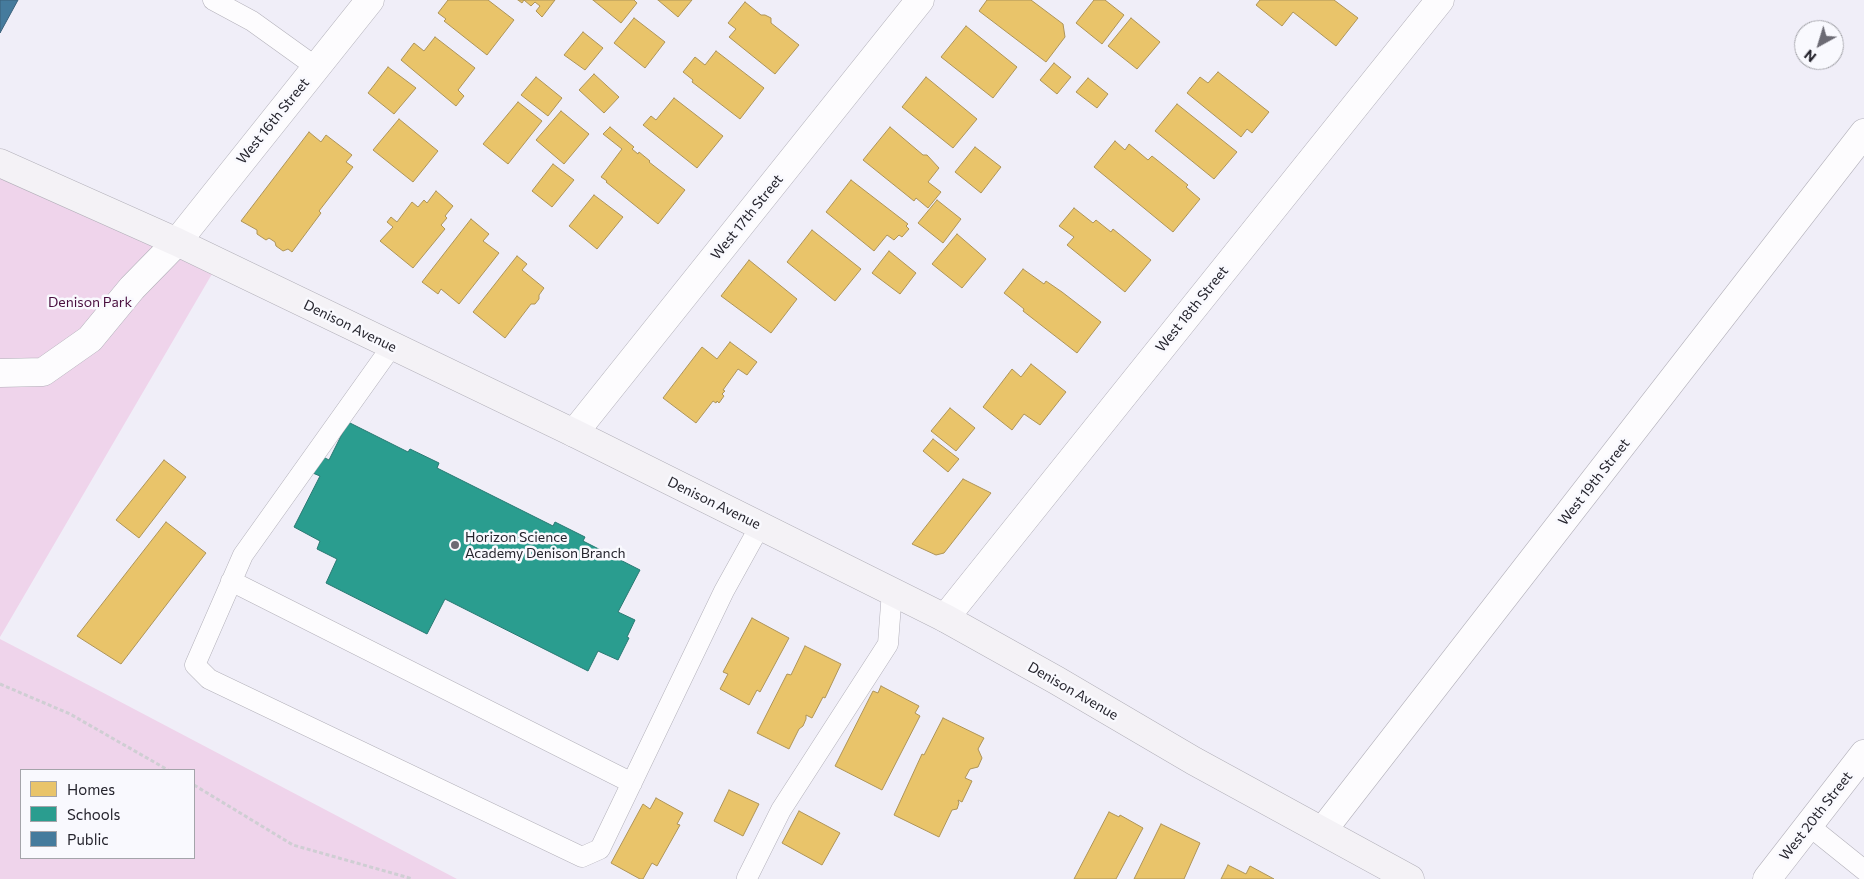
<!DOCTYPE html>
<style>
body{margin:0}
#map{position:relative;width:1864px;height:879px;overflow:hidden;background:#f0eef8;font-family:Commissioner,sans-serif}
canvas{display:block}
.legend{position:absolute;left:20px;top:769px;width:175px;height:90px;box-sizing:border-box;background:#f9f9fe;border:1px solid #a4a4aa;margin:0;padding:6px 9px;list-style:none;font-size:15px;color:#25242d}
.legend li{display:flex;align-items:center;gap:10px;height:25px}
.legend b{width:25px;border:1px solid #a4a4aa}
.north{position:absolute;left:1794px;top:20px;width:50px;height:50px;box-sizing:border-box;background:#f9f9fe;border:1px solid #a4a4aa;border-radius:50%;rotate:219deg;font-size:14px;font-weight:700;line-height:20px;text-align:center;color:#25242d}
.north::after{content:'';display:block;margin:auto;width:18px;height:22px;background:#6c6b74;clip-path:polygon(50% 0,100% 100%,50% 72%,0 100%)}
</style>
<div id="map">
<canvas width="1864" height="879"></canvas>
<ul class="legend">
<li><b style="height:14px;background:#e9c46a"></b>Homes</li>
<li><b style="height:14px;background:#2a9d8f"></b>Schools</li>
<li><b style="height:14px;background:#457b9d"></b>Public</li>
</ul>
<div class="north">N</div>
</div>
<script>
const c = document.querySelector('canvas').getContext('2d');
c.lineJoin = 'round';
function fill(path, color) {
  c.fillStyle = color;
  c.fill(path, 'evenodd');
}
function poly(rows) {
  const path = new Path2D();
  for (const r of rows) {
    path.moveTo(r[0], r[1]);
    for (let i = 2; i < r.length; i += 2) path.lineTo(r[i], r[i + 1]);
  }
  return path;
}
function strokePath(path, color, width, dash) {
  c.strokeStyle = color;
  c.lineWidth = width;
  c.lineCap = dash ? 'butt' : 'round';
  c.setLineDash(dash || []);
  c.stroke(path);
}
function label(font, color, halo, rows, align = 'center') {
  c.font = font + ' Commissioner,sans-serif';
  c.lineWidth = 5;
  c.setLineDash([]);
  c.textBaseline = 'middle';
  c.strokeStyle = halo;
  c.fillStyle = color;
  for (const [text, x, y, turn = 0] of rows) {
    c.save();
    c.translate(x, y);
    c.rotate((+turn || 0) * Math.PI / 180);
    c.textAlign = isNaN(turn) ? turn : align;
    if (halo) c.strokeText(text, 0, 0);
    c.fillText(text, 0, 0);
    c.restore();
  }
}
fill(poly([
 [0,163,219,262,0,637],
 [0,639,96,689,457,879,0,879],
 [21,770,194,770,194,858,21,858]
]), '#efd4eb');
const homes = poly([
 [448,0,488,0,514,20,487,55,444,21,446,19,438,13,448,0],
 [518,0,555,0,542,17,536,11,540,6,535,2,531,6,524,0,522,3,518,0],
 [593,0,634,0,637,3,621,23,593,0],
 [658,0,692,0,678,17,658,0],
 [987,0,1031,0,1063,24,1065,37,1046,62,979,11,987,0],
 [1094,0,1105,0,1124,15,1102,44,1076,23,1094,0],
 [1260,0,1334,0,1358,18,1336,46,1293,12,1282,26,1256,5,1260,0],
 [745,2,761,15,765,15,771,18,771,23,799,45,775,74,729,37,736,29,728,23,745,2],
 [634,18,665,42,645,68,614,43,634,18],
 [1131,18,1160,42,1137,69,1108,46,1131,18],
 [966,26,1017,67,993,98,941,57,966,26],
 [583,32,603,48,585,70,564,55,583,32],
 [435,37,475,68,458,90,464,96,456,106,401,60,414,43,424,51,435,37],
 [716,51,764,88,740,119,692,82,693,80,683,72,695,57,705,65,716,51],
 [1054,63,1071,77,1057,94,1040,80,1054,63],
 [388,67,416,88,394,114,368,93,388,67],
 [1218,72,1269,112,1252,133,1247,129,1241,137,1187,93,1200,77,1208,83,1218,72],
 [594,74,619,97,604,113,579,90,594,74],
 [536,77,562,98,548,116,521,95,536,77],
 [926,77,977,119,953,148,902,107,926,77],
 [1088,78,1108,94,1097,108,1076,92,1088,78],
 [674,98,723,136,697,168,643,125,651,116,656,120,674,98],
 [518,102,542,121,508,164,483,144,518,102],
 [1177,104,1237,152,1214,179,1155,131,1177,104],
 [561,111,589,134,564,164,536,140,561,111],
 [399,119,438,151,413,182,373,150,399,119],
 [610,127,634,147,632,149,638,154,639,152,650,161,649,162,685,190,658,224,606,182,607,181,601,177,622,149,603,134,610,127],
 [890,127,923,155,927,155,939,168,928,182,941,192,928,208,916,198,914,201,863,160,890,127],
 [309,132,321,142,326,135,352,155,346,162,353,167,319,211,321,213,292,252,288,249,283,251,276,246,275,242,269,238,266,240,257,234,257,230,241,221,309,132],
 [1115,141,1125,150,1129,144,1148,160,1152,156,1188,185,1186,187,1200,199,1173,232,1094,167,1115,141],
 [975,147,1001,167,981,193,955,172,975,147],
 [553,164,574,180,552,207,532,191,553,164],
 [851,180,908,224,906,226,909,229,902,237,899,235,894,240,887,235,874,251,826,212,851,180],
 [436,191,453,206,445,216,447,218,441,225,445,229,413,268,380,241,393,227,387,222,391,217,397,222,412,202,418,207,424,200,427,203,436,191],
 [594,195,623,217,597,249,569,226,594,195],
 [937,200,961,219,943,243,918,223,937,200],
 [1074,208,1093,223,1096,220,1111,232,1113,229,1151,260,1125,292,1067,245,1074,237,1059,226,1074,208],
 [471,219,489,234,483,241,499,253,459,304,441,289,438,294,422,282,471,219],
 [812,230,861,269,835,301,787,262,812,230],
 [957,234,986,259,962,288,932,264,957,234],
 [889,251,916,273,900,294,872,273,889,251],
 [517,256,527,264,522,270,544,288,539,295,539,299,535,304,531,304,505,338,473,312,517,256],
 [749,260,797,299,771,333,721,296,749,260],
 [1023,269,1044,284,1046,281,1062,292,1101,322,1077,353,1023,311,1024,309,1004,293,1023,269],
 [730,342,757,362,747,375,738,369,723,390,725,391,722,394,724,396,719,403,717,401,716,403,713,401,696,423,663,398,702,347,717,359,730,342],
 [1031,364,1066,392,1040,425,1024,414,1012,430,983,407,1012,369,1021,377,1031,364],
 [950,408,975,428,956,451,931,431,950,408],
 [933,439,959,459,948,472,923,451,933,439],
 [164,460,186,477,139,538,116,520,164,460],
 [963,479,991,493,944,553,936,555,912,544,963,479],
 [166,522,206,553,121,664,77,636,166,522],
 [752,618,789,638,760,692,757,690,749,705,720,689,728,674,723,672,752,618],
 [805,646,841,664,825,698,823,697,812,718,806,715,806,719,803,726,799,729,789,749,757,733,787,674,791,675,805,646],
 [881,686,919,706,915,713,920,716,882,790,835,766,873,691,878,693,881,686],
 [943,718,984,738,978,749,982,758,978,767,970,769,965,778,972,781,962,802,958,800,959,803,957,809,952,810,939,837,894,815,922,754,924,755,943,718],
 [729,790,759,804,743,836,714,821,729,790],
 [656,798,683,813,677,824,680,825,657,866,652,863,643,879,640,879,611,863,643,804,650,809,656,798],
 [799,811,840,833,822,865,782,843,799,811],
 [1109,812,1119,817,1120,815,1143,828,1116,879,1074,879,1109,812],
 [1161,824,1200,843,1184,879,1134,879,1161,824],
 [1228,865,1246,874,1250,866,1274,879,1221,879,1228,865]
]);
fill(homes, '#e9c46a');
strokePath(homes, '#ae9458', 1);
const schools = poly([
 [348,422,408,452,410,449,439,463,437,468,553,526,555,522,585,537,583,541,640,570,618,612,635,620,627,637,629,638,618,660,598,651,588,671,445,599,427,634,326,583,337,559,317,549,320,541,294,527,320,476,308,471,317,454,329,460,348,422]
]);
fill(schools, '#2a9d8f');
strokePath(schools, '#287972', 1);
const public = poly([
 [0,0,18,0,0,33,0,0]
]);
fill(public, '#457b9d');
strokePath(public, '#3b617b', 1);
const lane = poly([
 [213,0,252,21,316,67],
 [392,346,243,555,195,665,209,679,582,857,600,849,724,591,760,526],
 [231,581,632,783],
 [1808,825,1864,870],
 [747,878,781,810,888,644,892,591]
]);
const street = poly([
 [0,373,43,372,90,339,132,288,177,242,370,0],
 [574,433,920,0],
 [945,618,1440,0],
 [1323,830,1864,133],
 [1767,879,1864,754]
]);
const secondary = poly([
 [0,163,177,242,574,433,945,618,1056,680,1194,761,1410,879]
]);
strokePath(lane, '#b2b0b9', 21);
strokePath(street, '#b2b0b9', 29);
strokePath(secondary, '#b2b0b9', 29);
strokePath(poly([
 [0,684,70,714,168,770],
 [194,785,293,845,413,879]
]), '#cfced3', 3, [4, 2.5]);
strokePath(lane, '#fdfcfe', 20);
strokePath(street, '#fdfcfe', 28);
strokePath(secondary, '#f4f2f6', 28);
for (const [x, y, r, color] of [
 [455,545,5,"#6c6b74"]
]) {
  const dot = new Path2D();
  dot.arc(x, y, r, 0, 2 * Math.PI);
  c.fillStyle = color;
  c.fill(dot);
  strokePath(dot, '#f9f9fe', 2);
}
label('14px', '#25242d', '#f9f9fe', [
 ["West 16th Street",273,121,-51],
 ["West 17th Street",747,217,-51],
 ["West 18th Street",1192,309,-51],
 ["Denison Avenue",350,326,26],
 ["West 19th Street",1594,482,-52],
 ["Denison Avenue",714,503,26],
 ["Denison Avenue",1073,691,30],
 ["West 20th Street",1816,816,-52]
]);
label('14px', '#490e3e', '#f9f9fe', [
 ["Denison Park",90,302]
]);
label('14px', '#25242d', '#f9f9fe', [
 ["Horizon Science",465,537],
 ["Academy Denison Branch",465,553]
], 'left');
</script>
